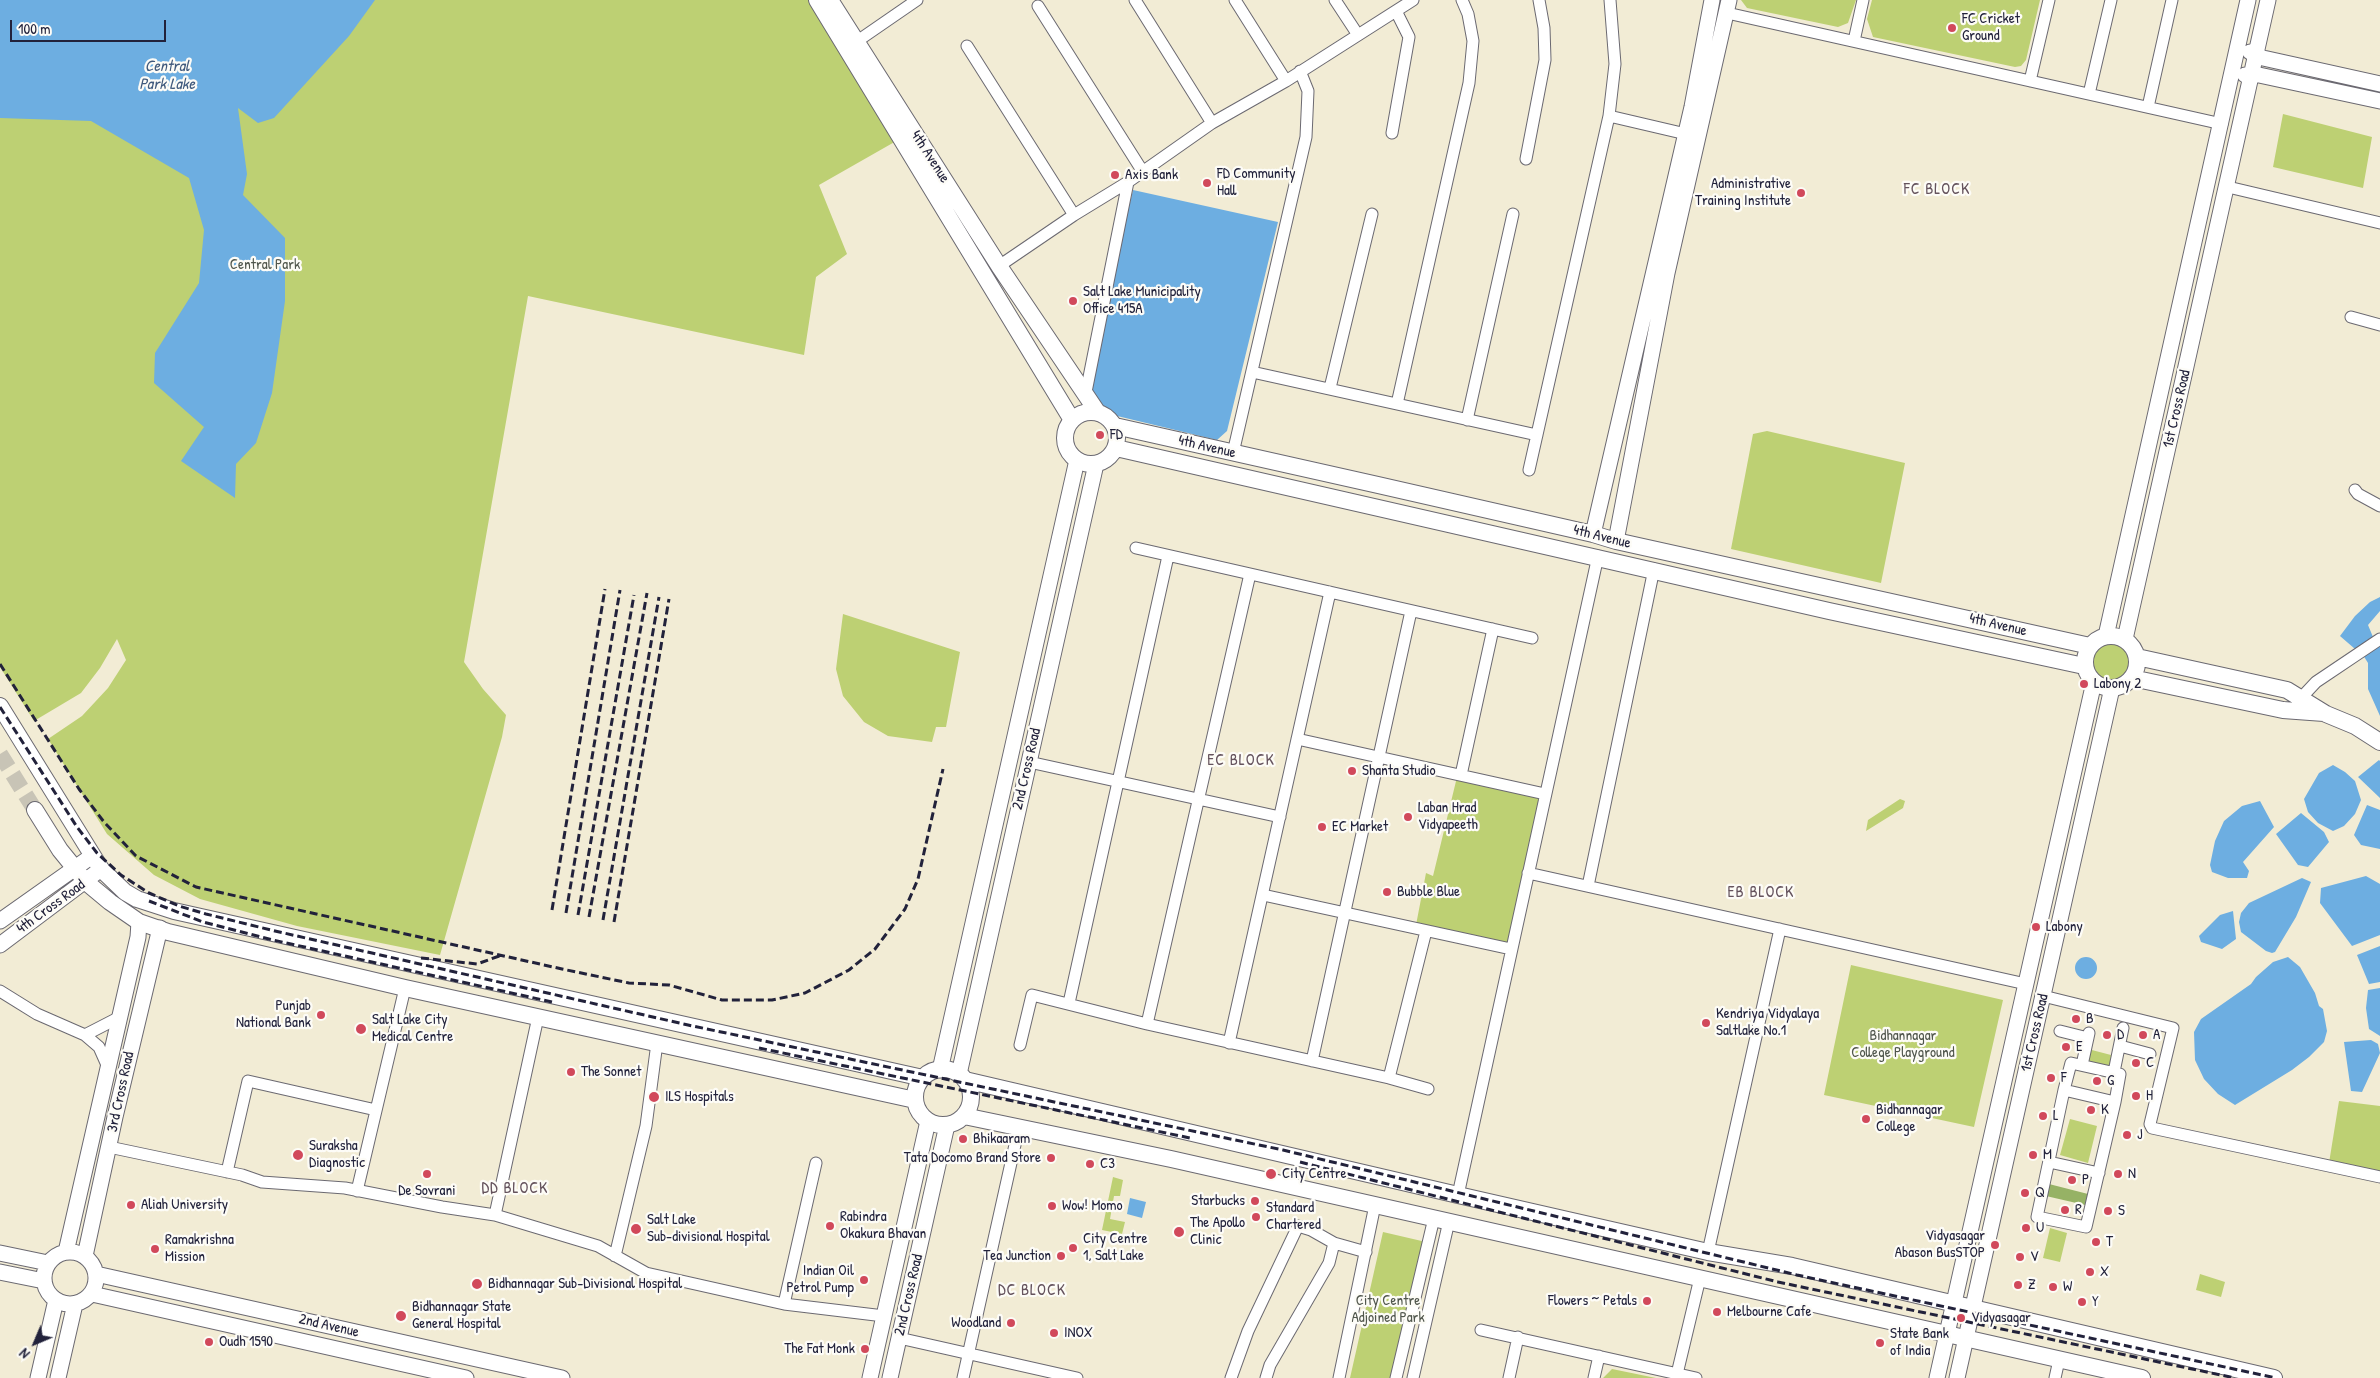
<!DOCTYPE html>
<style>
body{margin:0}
#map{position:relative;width:2380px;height:1378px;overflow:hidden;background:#f2ecd5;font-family:"Patrick Hand",sans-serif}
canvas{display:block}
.north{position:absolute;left:10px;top:1318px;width:50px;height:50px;-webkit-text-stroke:4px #fdfcf7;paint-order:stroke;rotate:225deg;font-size:14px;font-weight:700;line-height:20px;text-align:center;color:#22223b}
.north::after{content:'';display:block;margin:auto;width:18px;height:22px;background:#22223b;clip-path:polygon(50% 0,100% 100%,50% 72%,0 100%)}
.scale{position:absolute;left:10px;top:20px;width:156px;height:22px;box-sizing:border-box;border:2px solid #22223b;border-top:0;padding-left:6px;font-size:15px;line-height:18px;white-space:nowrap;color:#22223b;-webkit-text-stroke:4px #fdfcf7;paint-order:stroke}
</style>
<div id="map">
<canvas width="2380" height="1378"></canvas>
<div class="north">N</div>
<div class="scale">100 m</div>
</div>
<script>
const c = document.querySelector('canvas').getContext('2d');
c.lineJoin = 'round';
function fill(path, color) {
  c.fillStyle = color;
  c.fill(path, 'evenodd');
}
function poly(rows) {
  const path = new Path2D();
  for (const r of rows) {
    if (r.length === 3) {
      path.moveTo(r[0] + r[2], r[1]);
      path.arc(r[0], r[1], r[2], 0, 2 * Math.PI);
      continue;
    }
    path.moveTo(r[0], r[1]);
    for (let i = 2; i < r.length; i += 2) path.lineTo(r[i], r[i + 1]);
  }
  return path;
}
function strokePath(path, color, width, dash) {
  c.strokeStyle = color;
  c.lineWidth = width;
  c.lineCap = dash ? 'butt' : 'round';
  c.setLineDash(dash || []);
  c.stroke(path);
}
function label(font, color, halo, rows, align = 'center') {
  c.font = font + ' "Patrick Hand",sans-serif';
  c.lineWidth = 4.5;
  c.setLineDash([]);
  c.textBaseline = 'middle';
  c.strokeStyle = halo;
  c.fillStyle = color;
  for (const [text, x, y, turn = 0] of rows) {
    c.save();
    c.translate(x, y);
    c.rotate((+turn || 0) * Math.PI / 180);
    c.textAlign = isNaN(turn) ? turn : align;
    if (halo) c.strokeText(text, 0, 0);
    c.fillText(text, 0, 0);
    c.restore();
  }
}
fill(poly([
 [0,0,810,0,898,140,819,185,847,254,816,277,804,355,528,296,464,662,483,689,506,715,502,737,440,955,297,926,200,899,154,875,107,834,48,739,82,716,108,688,126,660,117,639,100,668,81,693,34,721,0,667],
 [1741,0,1856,0,1848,23,1838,27,1747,8],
 [1872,0,2040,0,2026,60,2021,66,2015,67,1873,37,1867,19],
 [2283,114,2372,137,2363,188,2273,167],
 [1767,431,1905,463,1881,583,1731,549,1753,434],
 [843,614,960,652,946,727,936,727,932,742,888,736,864,722,843,696,836,669],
 [2111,662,20],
 [1457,777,1542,796,1508,946,1416,925,1426,873,1433,876],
 [1900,799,1905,801,1903,808,1866,831,1868,820],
 [1851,965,2003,1000,1974,1127,1824,1095],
 [2088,1049,2111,1055,2110,1066,2086,1061],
 [2339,1101,2380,1106,2380,1173,2329,1163],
 [2070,1119,2097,1126,2088,1163,2060,1155],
 [1113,1177,1123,1180,1120,1196,1114,1196,1110,1219,1125,1222,1122,1234,1102,1230],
 [2050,1228,2067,1233,2060,1262,2043,1258],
 [1383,1232,1426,1242,1394,1378,1350,1378],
 [2200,1274,2225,1282,2221,1297,2196,1290],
 [1612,1369,1656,1378,1603,1378]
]), '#bdd073');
fill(poly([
 [2049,1184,2088,1194,2085,1205,2046,1196]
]), '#96b265');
fill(poly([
 [0,0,375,0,349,36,274,118,258,123,238,108,247,174,243,195,285,238,285,301,272,393,256,443,236,464,235,498,181,461,204,427,154,383,155,353,199,283,204,230,189,178,91,121,0,118],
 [1133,190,1278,222,1227,431,1217,440,1113,415,1103,408,1090,388,1088,377],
 [2380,597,2380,611,2368,625,2373,637,2355,649,2340,636,2355,616,2370,602],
 [2380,644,2380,716,2368,689,2368,663,2363,655],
 [2379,760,2380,761,2380,798,2358,777],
 [2333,765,2345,772,2355,781,2361,800,2355,814,2344,826,2333,831,2318,823,2308,812,2304,799,2319,773],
 [2260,801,2274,827,2243,862,2249,871,2247,878,2228,878,2212,872,2210,865,2215,841,2224,821,2242,806],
 [2367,805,2380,810,2380,849,2361,845,2354,835],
 [2301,813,2324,832,2329,842,2308,867,2298,865,2276,834],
 [2366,876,2380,884,2380,935,2352,946,2320,903,2321,888],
 [2302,878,2311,882,2296,917,2275,952,2272,953,2266,951,2241,932,2239,922,2241,913,2249,903],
 [2233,911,2236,939,2222,949,2201,942,2199,936,2220,915],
 [2380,946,2380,982,2369,984,2357,955],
 [2086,968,11],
 [2288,957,2300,967,2315,993,2319,1006,2323,1009,2327,1031,2324,1042,2309,1057,2292,1070,2235,1105,2218,1094,2204,1079,2195,1060,2194,1032,2201,1019,2251,984,2256,977,2273,962],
 [2380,988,2380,1036,2369,1029,2366,1008,2368,990],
 [2371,1040,2378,1044,2380,1053,2362,1092,2351,1091,2344,1042],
 [1130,1198,1146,1202,1142,1218,1127,1214]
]), '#6daee1');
strokePath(poly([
 [0,754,35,810]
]), '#c8c4b6', 16, [16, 8]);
const minor = poly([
 [1135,0,1212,123],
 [1235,0,1286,81],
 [1335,0,1358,35],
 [1038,6,1143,172],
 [1727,13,2222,124],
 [1854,41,1863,0],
 [856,42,917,0],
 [967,46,1074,215],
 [2030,81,2049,0],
 [2089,94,2111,0],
 [2148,107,2172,0],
 [1609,116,1686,134],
 [1392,133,1409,37,1396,11],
 [1526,159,1545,60,1544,28,1539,0],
 [2228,187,2380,223],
 [999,266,1074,215,1128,182,1212,123,1286,81,1413,0],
 [2351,317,2380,325],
 [1252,372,1537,435],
 [1330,388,1372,214],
 [1086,392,1128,182],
 [1397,404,1469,83,1473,41,1468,14,1462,0],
 [1467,420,1513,214],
 [1233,453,1306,137,1308,91,1300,71],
 [1529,470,1609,116,1615,64,1610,0],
 [2355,490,2358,494,2380,506],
 [1136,548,1532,638],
 [2301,698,2316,682,2380,639],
 [1297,739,1545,794],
 [1029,762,1280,817],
 [1461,775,1493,629],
 [1528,873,2026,984],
 [1588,886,1654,569],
 [1263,895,1511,949],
 [0,991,37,1014,85,1035,99,1047,107,1065],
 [2043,996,2173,1028,2150,1124,2152,1128,2380,1177],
 [1069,1003,1168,556],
 [1147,1024,1250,574],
 [2060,1031,2088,1038],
 [85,1035,118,1018],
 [1229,1043,1330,592],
 [1020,1045,1032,995,1147,1024,1389,1078,1428,1089],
 [2120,1046,2150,1054],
 [1312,1061,1411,611],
 [2082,1065,2089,1033],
 [2114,1072,2123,1028],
 [1389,1078,1426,931],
 [2064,1090,2071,1063,2120,1074,2115,1102,2086,1227,2037,1217,2064,1090,2115,1102],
 [109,1147,242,1175,262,1182,345,1188,442,1207,495,1215,598,1246,646,1273,784,1304,884,1316],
 [2049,1162,2099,1173],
 [227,1172,248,1081,376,1110],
 [357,1191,405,988],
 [1458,1195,1598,556],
 [495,1215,538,1017],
 [1334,1243,1366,1252],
 [1708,1252,1780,929],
 [615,1256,646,1126,657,1043],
 [784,1304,816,1163],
 [1481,1330,1696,1378],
 [899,1338,1077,1378],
 [1677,1374,1700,1278],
 [963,1378,1019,1127],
 [1231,1378,1248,1331,1298,1226,1311,1230,1334,1243,1329,1263,1270,1365,1266,1378],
 [1339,1378,1375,1205],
 [1396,1378,1434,1218],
 [1413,1378,1449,1221],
 [1509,1378,1518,1337],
 [1594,1378,1599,1356],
 [2055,1378,2059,1360]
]);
const tertiary = poly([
 [2250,52,2263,58,2380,84],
 [2245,75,2259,75,2380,101],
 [1593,534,1692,107,1712,0],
 [1616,541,1667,273,1729,0],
 [2106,636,2248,0],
 [2125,639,2268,0],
 [0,921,92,856],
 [0,945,101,869],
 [940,1070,1077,460],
 [959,1074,1096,464],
 [70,1278,26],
 [66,1252,138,937,139,922],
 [0,1253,48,1263],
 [85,1256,115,1117,160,928],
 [0,1272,44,1281],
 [96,1274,562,1378],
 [92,1294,466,1378],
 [38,1378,56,1300],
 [58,1378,75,1304],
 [870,1378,928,1121],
 [890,1378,947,1125],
 [1937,1378,2094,682],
 [1957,1378,2112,688]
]);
const secondary = poly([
 [817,0,1072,420],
 [830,0,999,266,1098,413],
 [1091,438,26],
 [1115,426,1378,485,1593,534,1616,541,2090,646],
 [1116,448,1829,611,2084,666],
 [2111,662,26],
 [2137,657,2287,690,2326,714,2355,726,2380,742],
 [2132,678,2283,710,2324,713],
 [0,706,101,869,125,892,137,899,174,911,923,1078],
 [35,810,60,850,86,882,110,902,139,922,168,932,405,988,915,1100],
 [943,1097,28],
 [965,1080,1458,1195,1708,1252,1792,1266,2274,1378],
 [964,1116,1171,1159,2142,1378]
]);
strokePath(minor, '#6b6971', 13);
strokePath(tertiary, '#6b6971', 17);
strokePath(secondary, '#6b6971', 18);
strokePath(minor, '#fff', 11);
strokePath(tertiary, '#fff', 15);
strokePath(secondary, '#fff', 16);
strokePath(poly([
 [0,664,79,789,104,822,136,856,196,887,562,969,629,983,669,985,722,1000,772,1000,805,993,849,970,875,949,905,909,918,879,943,769],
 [0,707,77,827,97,853,121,875,149,893,179,906,206,914,275,931,688,1025,1283,1150,1797,1275,2276,1378],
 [149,901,203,922,273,940,552,1002],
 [552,910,605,589],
 [566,913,620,590],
 [578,915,634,595],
 [589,917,647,593],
 [603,920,659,597],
 [614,922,669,599],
 [421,958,477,964,502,955],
 [759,1048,1190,1138],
 [1300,1162,1778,1282,2235,1378]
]), '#22223b', 3, [8, 4]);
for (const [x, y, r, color] of [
 [1952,28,5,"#d1495b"],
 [1115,175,5,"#d1495b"],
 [1207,183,5,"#d1495b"],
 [1801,193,5,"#d1495b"],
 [1073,301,5,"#d1495b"],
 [1100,435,5,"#d1495b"],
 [2084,684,5,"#d1495b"],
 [1352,771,5,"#d1495b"],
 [1408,817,5,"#d1495b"],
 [1322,827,5,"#d1495b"],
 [1387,892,5,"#d1495b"],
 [2036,927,5,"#d1495b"],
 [321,1015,5,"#d1495b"],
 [2076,1019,5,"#d1495b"],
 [1706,1023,5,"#d1495b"],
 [361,1029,6,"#d1495b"],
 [2107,1035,5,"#d1495b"],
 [2143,1035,5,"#d1495b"],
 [2066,1047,5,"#d1495b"],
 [2136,1063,5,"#d1495b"],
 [571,1072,5,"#d1495b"],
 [2051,1078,5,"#d1495b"],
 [2097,1081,5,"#d1495b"],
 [2136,1096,5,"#d1495b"],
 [654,1097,6,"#d1495b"],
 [2091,1110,5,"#d1495b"],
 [2043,1116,5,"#d1495b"],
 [1866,1119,5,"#d1495b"],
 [2127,1135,5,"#d1495b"],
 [963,1139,5,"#d1495b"],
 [298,1155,6,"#d1495b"],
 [2033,1155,5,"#d1495b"],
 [1051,1158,5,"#d1495b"],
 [1090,1164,5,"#d1495b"],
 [427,1174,5,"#d1495b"],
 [1271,1174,6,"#d1495b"],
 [2118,1174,5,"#d1495b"],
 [2072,1180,5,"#d1495b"],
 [2025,1193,5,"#d1495b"],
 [1255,1201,5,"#d1495b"],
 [131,1205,5,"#d1495b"],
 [1052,1206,5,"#d1495b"],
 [2065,1210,5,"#d1495b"],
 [2108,1211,5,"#d1495b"],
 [1256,1217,5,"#d1495b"],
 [830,1226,5,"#d1495b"],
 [2026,1228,5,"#d1495b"],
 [636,1229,6,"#d1495b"],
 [1179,1232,6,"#d1495b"],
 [2096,1242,5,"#d1495b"],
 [1995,1245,5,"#d1495b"],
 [1073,1248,5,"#d1495b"],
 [155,1249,5,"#d1495b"],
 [1061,1256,5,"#d1495b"],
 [2020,1257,5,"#d1495b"],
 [2090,1272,5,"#d1495b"],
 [864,1280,5,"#d1495b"],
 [477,1284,6,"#d1495b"],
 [2018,1285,5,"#d1495b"],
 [2053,1287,5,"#d1495b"],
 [1647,1301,5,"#d1495b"],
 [2082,1302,5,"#d1495b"],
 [1717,1312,5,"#d1495b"],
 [401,1316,6,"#d1495b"],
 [1961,1318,5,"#d1495b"],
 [1011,1323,5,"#d1495b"],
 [1054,1333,5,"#d1495b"],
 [209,1342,5,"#d1495b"],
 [1880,1343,5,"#d1495b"],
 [865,1349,5,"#d1495b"]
]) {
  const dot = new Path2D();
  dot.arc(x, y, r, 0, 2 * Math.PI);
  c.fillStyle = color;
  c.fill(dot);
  strokePath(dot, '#fdfcf7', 2);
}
label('15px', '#22223b', '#fdfcf7', [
 ["FC Cricket",1962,19],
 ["Ground",1962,36],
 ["FD Community",1217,174],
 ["Hall",1217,191],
 ["Axis Bank",1125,175],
 ["Administrative",1791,184,"right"],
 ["Training Institute",1791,201,"right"],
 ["Salt Lake Municipality",1083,292],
 ["Office 415A",1083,309],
 ["FD",1110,435],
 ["Labony 2",2094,684],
 ["Shanta Studio",1362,771],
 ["Laban Hrad",1418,808],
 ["Vidyapeeth",1418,825],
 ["EC Market",1332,827],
 ["Bubble Blue",1397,892],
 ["Labony",2046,927],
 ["Punjab",311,1006,"right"],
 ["National Bank",311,1023,"right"],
 ["Kendriya Vidyalaya",1716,1014],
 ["Saltlake No.1",1716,1031],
 ["B",2086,1019],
 ["Salt Lake City",372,1020],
 ["Medical Centre",372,1037],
 ["D",2117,1035],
 ["A",2153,1035],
 ["E",2076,1047],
 ["C",2146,1063],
 ["The Sonnet",581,1072],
 ["F",2061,1078],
 ["G",2107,1081],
 ["H",2146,1096],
 ["ILS Hospitals",665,1097],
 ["Bidhannagar",1876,1110],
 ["College",1876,1127],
 ["K",2101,1110],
 ["L",2053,1116],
 ["J",2137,1135],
 ["Bhikaaram",973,1139],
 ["Suraksha",309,1146],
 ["Diagnostic",309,1163],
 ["M",2043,1155],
 ["Tata Docomo Brand Store",1041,1158,"right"],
 ["C3",1100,1164],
 ["City Centre",1282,1174],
 ["N",2128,1174],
 ["P",2082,1180],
 ["De Sovrani",427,1191,"center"],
 ["Q",2035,1193],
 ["Starbucks",1245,1201,"right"],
 ["Aliah University",141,1205],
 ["Wow! Momo",1062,1206],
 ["Standard",1266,1208],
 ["Chartered",1266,1225],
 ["R",2075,1210],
 ["S",2118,1211],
 ["Rabindra",840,1217],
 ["Okakura Bhavan",840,1234],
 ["Salt Lake",647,1220],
 ["Sub-divisional Hospital",647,1237],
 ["The Apollo",1190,1223],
 ["Clinic",1190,1240],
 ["U",2036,1228],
 ["Vidyasagar",1985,1236,"right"],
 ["Abason BusSTOP",1985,1253,"right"],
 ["City Centre",1083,1239],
 ["1, Salt Lake",1083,1256],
 ["Ramakrishna",165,1240],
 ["Mission",165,1257],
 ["T",2106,1242],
 ["Tea Junction",1051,1256,"right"],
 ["V",2030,1257],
 ["Indian Oil",854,1271,"right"],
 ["Petrol Pump",854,1288,"right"],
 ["X",2100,1272],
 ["Bidhannagar Sub-Divisional Hospital",488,1284],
 ["Z",2028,1285],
 ["W",2063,1287],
 ["Flowers ~ Petals",1637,1301,"right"],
 ["Y",2092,1302],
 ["Bidhannagar State",412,1307],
 ["General Hospital",412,1324],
 ["Melbourne Cafe",1727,1312],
 ["Vidyasagar",1971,1318],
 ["Woodland",1001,1323,"right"],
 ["INOX",1064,1333],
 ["State Bank",1890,1334],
 ["of India",1890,1351],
 ["Oudh 1590",219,1342],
 ["The Fat Monk",855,1349,"right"]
], 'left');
label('15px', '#22223b', '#fdfcf7', [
 ["4th Avenue",930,157,57],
 ["1st Cross Road",2177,409,-77],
 ["4th Avenue",1207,447,13],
 ["4th Avenue",1602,537,14],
 ["4th Avenue",1998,625,13],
 ["2nd Cross Road",1027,769,-77],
 ["4th Cross Road",51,907,-36],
 ["1st Cross Road",2035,1033,-77],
 ["3rd Cross Road",121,1092,-78],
 ["2nd Cross Road",909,1295,-77],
 ["2nd Avenue",329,1326,13]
]);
label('15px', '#50564c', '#fdfcf7', [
 ["Central Park",265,265],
 ["Bidhannagar",1903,1036],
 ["College Playground",1903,1053],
 ["City Centre",1388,1301],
 ["Adjoined Park",1388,1318]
]);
label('italic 16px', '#405a7d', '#fdfcf7', [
 ["Central",167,67],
 ["Park Lake",167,85]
]);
c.letterSpacing = '1px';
label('16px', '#65535d', '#fdfcf7', [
 ["FC BLOCK",1937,190],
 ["EC BLOCK",1241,761],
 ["EB BLOCK",1761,893],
 ["DD BLOCK",515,1189],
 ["DC BLOCK",1032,1291]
]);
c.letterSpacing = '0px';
</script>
